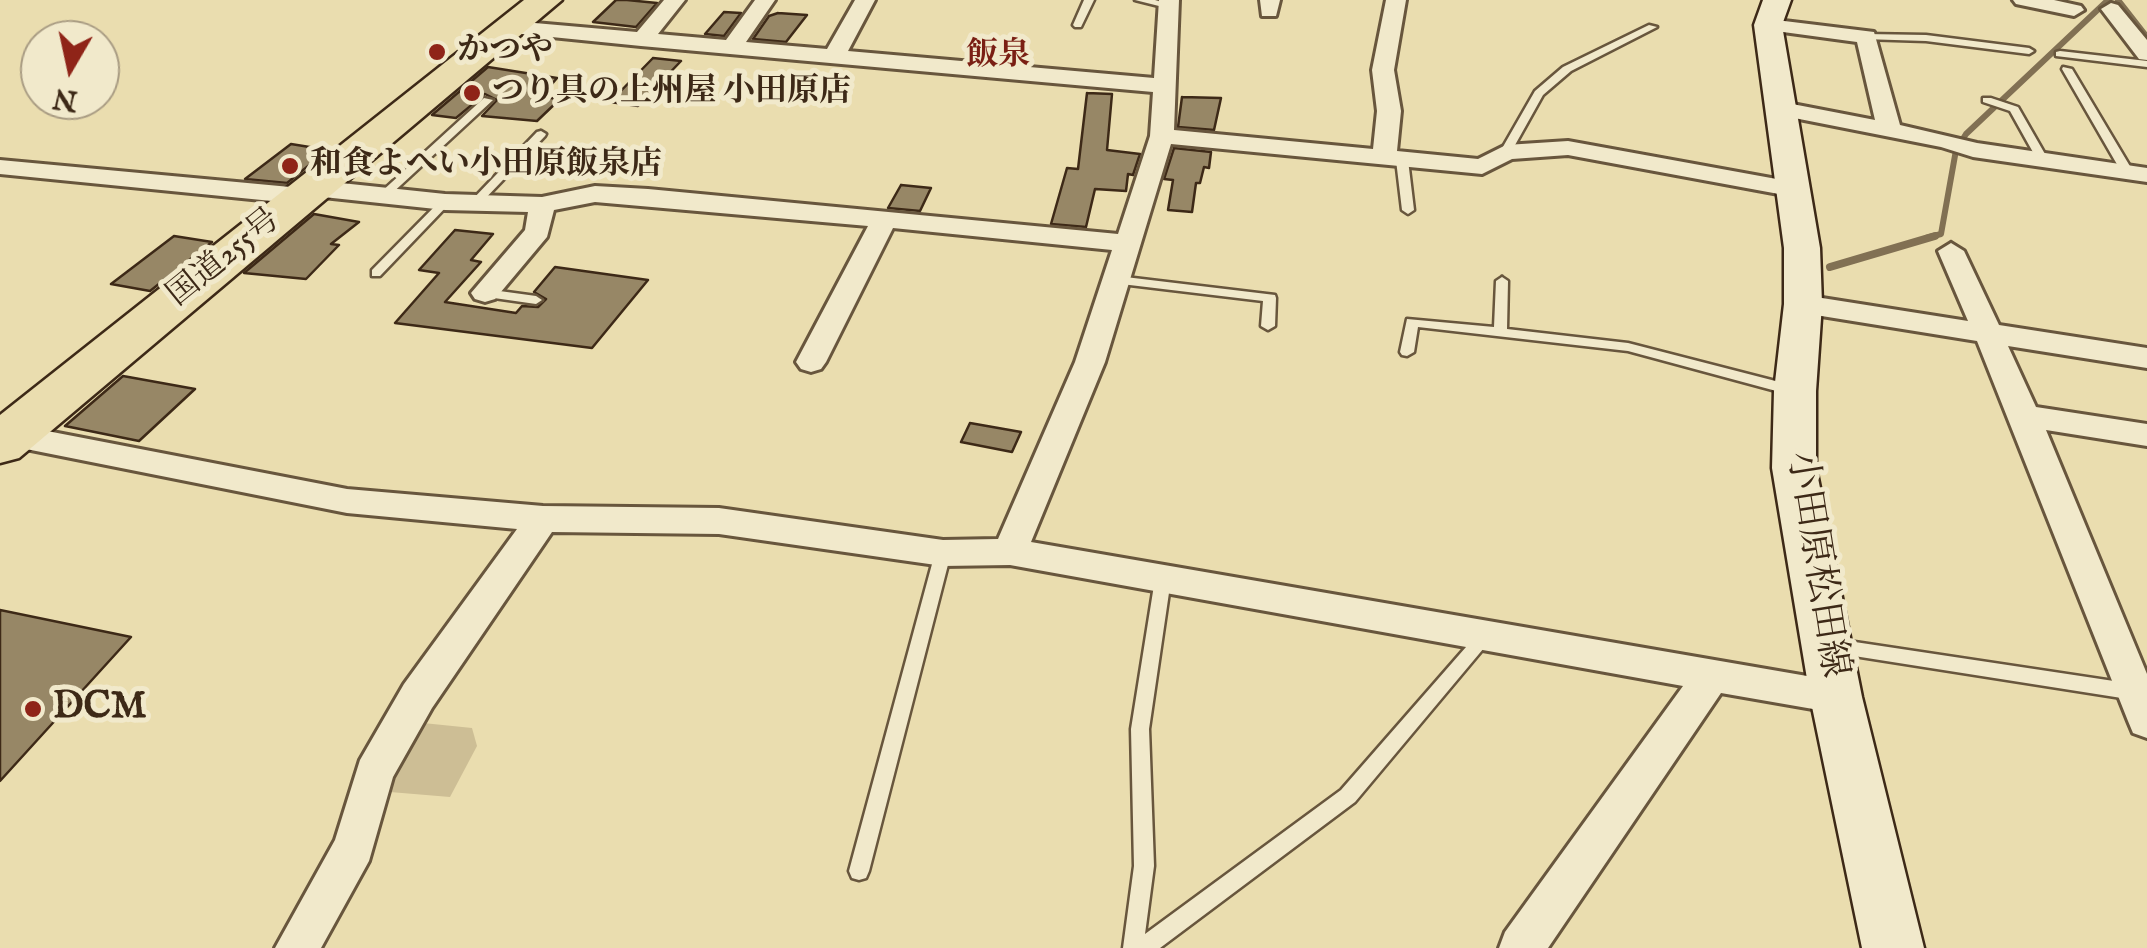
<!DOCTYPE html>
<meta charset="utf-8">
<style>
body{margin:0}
#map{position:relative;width:2147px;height:948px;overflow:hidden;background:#eaddaf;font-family:"IM FELL English",serif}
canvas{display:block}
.north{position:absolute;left:20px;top:20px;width:100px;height:100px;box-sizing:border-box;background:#f1e9cb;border:2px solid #a99c83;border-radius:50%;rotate:189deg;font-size:28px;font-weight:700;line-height:40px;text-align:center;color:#3d2917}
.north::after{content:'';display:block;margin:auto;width:35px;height:45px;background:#8f2418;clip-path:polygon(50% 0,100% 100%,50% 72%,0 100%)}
</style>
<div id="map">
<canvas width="2147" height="948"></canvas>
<div class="north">N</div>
</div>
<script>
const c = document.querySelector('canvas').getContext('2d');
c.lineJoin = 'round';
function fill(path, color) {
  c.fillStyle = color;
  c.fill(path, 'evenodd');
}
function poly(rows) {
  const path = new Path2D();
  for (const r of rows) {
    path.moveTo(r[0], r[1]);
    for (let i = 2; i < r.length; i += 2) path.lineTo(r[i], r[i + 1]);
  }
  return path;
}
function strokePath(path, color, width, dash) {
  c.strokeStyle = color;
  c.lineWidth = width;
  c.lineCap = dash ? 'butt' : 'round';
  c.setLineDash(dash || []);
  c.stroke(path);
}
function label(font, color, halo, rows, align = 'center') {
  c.font = font + ' "IM FELL English","Noto Serif JP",serif';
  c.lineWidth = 10;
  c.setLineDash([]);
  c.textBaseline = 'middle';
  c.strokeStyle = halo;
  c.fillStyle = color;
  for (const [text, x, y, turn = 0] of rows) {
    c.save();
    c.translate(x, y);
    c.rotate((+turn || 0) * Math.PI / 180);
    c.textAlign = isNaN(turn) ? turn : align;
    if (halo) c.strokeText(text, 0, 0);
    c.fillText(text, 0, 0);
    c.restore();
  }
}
fill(poly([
 [423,723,472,728,477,746,450,797,390,792,396,771]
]), '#cdbe95');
strokePath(poly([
 [2118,0,2147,37],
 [1926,238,1941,234,1956,150,1966,134,2108,0]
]), '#817053', 6);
strokePath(poly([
 [1830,267,1935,236]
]), '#817053', 8);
const building = poly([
 [616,0,627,0,657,3,636,27,593,22,616,0],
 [724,12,741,13,724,36,705,34,724,12],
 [778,13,807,15,786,42,753,39,769,16,778,13],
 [653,58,681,61,638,106,610,102,653,58],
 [488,67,557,78,541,97,560,99,537,121,482,116,497,100,485,94,456,118,432,115,488,67],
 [1087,93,1112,94,1107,150,1140,154,1133,175,1128,174,1126,191,1095,189,1086,227,1051,224,1067,168,1078,169,1087,93],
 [1182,97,1221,98,1214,130,1178,127,1182,97],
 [291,144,328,150,287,183,245,179,291,144],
 [1174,148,1211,152,1209,168,1204,167,1200,183,1196,183,1192,212,1168,210,1173,180,1164,179,1174,148],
 [901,185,931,188,920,211,888,208,901,185],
 [314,214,359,222,331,244,339,245,306,279,244,273,314,214],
 [455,230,493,234,471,260,481,262,445,302,516,313,522,306,538,307,546,299,534,292,555,267,648,280,592,348,395,323,439,273,419,270,455,230],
 [174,236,212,242,150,291,111,284,174,236],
 [123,376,195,389,139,441,65,426,123,376],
 [970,423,1021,432,1012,452,961,442,970,423],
 [0,610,131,637,0,781,0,610]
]);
fill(building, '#978766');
strokePath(building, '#3d2917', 2.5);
const lane = poly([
 [1084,0,1094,0,1081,27,1075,27,1073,25,1084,0],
 [1135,0,1155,0,1172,5,1167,8,1135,0],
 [1649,25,1657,27,1571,71,1543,95,1510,154,1502,154,1500,152,1535,91,1563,67,1649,25],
 [1866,34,1926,35,2029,48,2034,51,2029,54,1926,41,1863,39,1863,35,1866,34],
 [2060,51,2147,61,2147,67,2056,56,2056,52,2060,51],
 [2063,67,2072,69,2134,173,2132,175,2124,175,2122,173,2062,69,2063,67],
 [484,98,493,100,388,197,380,197,380,193,484,98],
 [1983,98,1991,98,2018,107,2049,161,2047,163,2039,163,2010,111,1983,102,1983,98],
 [541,131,546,134,545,136,480,204,472,204,472,200,537,132,541,131],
 [1402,157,1408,160,1414,210,1408,214,1402,210,1396,160,1402,157],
 [445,198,449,200,449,204,380,276,372,276,372,270,441,200,445,198],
 [1117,276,1275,295,1276,298,1275,326,1268,330,1261,326,1263,301,1113,283,1113,277,1117,276],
 [1502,277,1508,281,1507,329,1628,343,1791,385,1798,390,1791,395,1628,351,1418,327,1414,352,1407,356,1402,355,1400,352,1407,319,1494,327,1496,281,1502,277],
 [485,289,536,296,542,300,536,304,480,296,479,293,480,290,485,289],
 [943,547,949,549,951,553,869,871,866,878,859,880,852,878,849,871,935,553,937,549,943,547],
 [1163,573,1169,574,1171,579,1149,729,1154,866,1145,934,1341,790,1480,631,1486,629,1492,631,1494,636,1355,802,1160,948,1123,948,1134,866,1131,729,1155,579,1157,574,1163,573],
 [1835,639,2147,686,2147,702,1835,653,1829,651,1826,646,1829,641,1835,639]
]);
const street = poly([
 [664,0,685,0,658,34,726,40,755,0,775,0,746,42,827,49,855,0,875,0,848,51,1154,78,1159,0,1179,0,1174,130,1373,149,1377,111,1372,70,1386,0,1406,0,1394,70,1401,111,1397,151,1478,159,1506,145,1568,141,1804,184,1808,189,1804,194,1795,197,1568,155,1512,159,1482,174,1171,144,1105,362,1031,542,1836,681,1850,685,1855,697,1850,709,1836,713,1721,693,1548,948,1499,948,1505,932,1683,686,1010,565,943,566,719,534,552,532,432,708,393,777,369,861,321,948,275,948,335,840,360,760,404,684,517,529,347,513,11,446,0,443,0,427,11,424,347,489,543,506,719,508,943,540,998,539,1075,362,1112,250,893,228,826,362,821,369,811,372,801,369,796,362,868,226,595,202,554,210,547,237,495,299,485,302,475,299,471,293,525,230,528,212,445,210,314,196,302,204,0,174,0,160,301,188,313,180,445,194,542,197,595,186,648,189,1118,234,1150,136,1153,92,641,46,512,33,502,27,512,21,637,32,664,0],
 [1260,0,1280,0,1276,16,1262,16,1260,0],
 [2013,0,2054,0,2081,6,2084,10,2074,16,2016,4,2013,0],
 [2111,3,2118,5,2147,40,2147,60,2139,59,2101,9,2111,3],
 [1768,19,1874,32,1900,125,1977,143,2147,168,2147,182,1973,157,1941,147,1774,114,1770,109,1782,102,1875,120,1857,42,1761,29,1758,25,1761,21,1768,19],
 [1951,243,1964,251,1999,325,2147,348,2147,368,2008,346,2036,407,2147,424,2147,446,2046,430,2147,674,2147,738,2133,733,2128,721,1977,341,1803,313,1793,310,1789,304,1793,298,1803,295,1968,321,1938,251,1951,243]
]);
const secondary = poly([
 [1763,0,1791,0,1782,25,1820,248,1822,304,1816,391,1816,468,1862,697,1924,948,1862,948,1810,697,1772,468,1774,391,1784,304,1784,248,1754,25,1763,0]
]);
const highway = poly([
 [524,0,562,0,19,458,0,463,0,415,524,0]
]);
strokePath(lane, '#68563d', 5);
strokePath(street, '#68563d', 6);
strokePath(secondary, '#3d2917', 5);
strokePath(highway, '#3d2917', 5);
fill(lane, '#f1e9cb');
fill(street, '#f1e9cb');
fill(secondary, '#f1e9cb');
fill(highway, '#eaddaf');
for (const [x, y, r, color] of [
 [437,52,10,"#8f2418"],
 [472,93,10,"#8f2418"],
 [290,166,10,"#8f2418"],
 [33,709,10,"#8f2418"]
]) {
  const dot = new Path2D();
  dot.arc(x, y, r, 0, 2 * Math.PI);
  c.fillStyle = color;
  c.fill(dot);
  strokePath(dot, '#f1e9cb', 4);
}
label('bold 32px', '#3d2917', '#f1e9cb', [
 ["かつや",457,52],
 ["つり具の上州屋 小田原店",492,93],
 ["和食よへい小田原飯泉店",310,166]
], 'left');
label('bold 32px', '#7a1f14', '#f1e9cb', [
 ["飯泉",998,57]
]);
label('32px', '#3d2917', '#f1e9cb', [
 ["国道255号",225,259,-39]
]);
label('38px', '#3d2917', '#f1e9cb', [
 ["小田原松田線",1815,565,81]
]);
label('bold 38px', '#3d2917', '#f1e9cb', [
 ["DCM",53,709]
], 'left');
</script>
